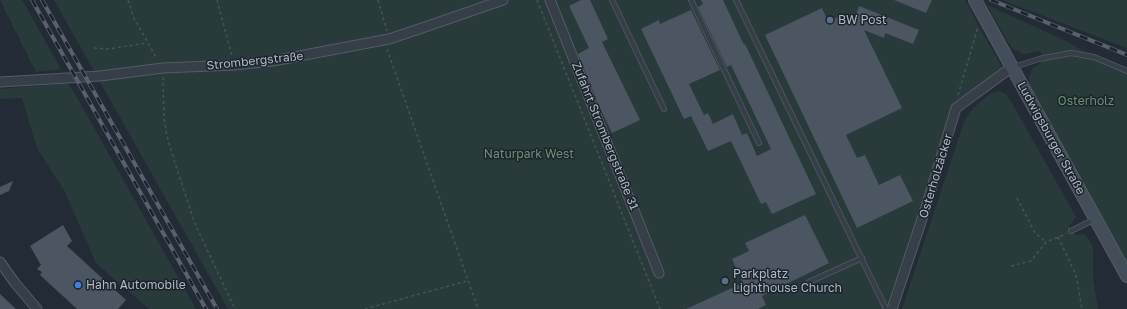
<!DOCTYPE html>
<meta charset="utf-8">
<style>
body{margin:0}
canvas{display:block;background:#232c36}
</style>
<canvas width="1127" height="309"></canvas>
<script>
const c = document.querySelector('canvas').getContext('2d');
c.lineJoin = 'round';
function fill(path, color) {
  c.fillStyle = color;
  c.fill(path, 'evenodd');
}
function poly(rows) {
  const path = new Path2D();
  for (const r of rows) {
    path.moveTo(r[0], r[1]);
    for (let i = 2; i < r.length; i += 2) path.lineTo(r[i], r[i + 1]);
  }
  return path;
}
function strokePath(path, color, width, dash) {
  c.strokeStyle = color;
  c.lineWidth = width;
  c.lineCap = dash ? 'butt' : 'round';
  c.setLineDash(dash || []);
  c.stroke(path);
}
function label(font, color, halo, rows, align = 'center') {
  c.font = font + ' "Golos Text",sans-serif';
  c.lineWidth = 3;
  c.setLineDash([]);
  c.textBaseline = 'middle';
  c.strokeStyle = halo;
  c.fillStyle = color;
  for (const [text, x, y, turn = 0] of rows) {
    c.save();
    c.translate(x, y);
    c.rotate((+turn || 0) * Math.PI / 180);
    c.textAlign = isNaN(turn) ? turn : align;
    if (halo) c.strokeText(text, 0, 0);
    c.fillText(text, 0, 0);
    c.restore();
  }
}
fill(poly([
 [0,0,22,0,61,69,36,72],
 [54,0,965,0,980,29,1003,69,953,103,888,309,228,309],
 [1002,0,1127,0,1127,48],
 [987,5,1064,40,1107,64,1127,73,1127,265,1099,216,1030,85,1029,78,1031,72,1033,68,1045,60,1040,51,1024,54,1012,48,1008,42],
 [68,83,75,94,196,309,149,309,96,263,64,190,37,148,22,98,0,99,0,89],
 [998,91,1006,94,1012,103,1076,217,1069,226,1075,235,1085,234,1093,247,1093,278,1098,309,902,309,963,125,969,113,979,103,989,95]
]), '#283a39');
fill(poly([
 [581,0,590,0,608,39,602,42,640,120,612,133,599,106,578,54,589,48,569,6],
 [701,0,723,0,744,45,745,44,816,194,772,214,766,202,761,204,731,141,708,151,691,116,684,119,641,29,659,20,660,24,691,10,720,70,689,84,704,115,708,113,713,124,733,114,742,135,747,133,757,156,771,149,731,65,727,67,698,7,703,4],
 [894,0,932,0,926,13],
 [859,6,919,30,913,44,885,33,884,38,864,30,902,108,846,135,857,158,865,155,879,185,900,175,913,201,857,228,765,35,822,8,828,22,840,16,854,21],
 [13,181,9,191,0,195,0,187],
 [805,215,829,263,762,296,766,305,758,309,686,309,743,283,732,259,749,251,745,243],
 [63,225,72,241,67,246,126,300,118,309,77,309,40,275,42,272,37,269,41,265,30,246],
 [0,294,16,309,0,309]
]), '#4b5662');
const lane = poly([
 [612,0,664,109],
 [691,0,759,143],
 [736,0,886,309],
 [1014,67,1039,59,1071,53,1094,57,1127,71],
 [1071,231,1095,219],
 [809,282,862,258]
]);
const street = poly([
 [550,0,659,273],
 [0,82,100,76,163,68,235,65,273,61,389,39,422,28,503,0],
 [0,262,15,283,37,309],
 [892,309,925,210,956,108,1012,67]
]);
const secondary = poly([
 [975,0,1127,276]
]);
strokePath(lane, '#545c65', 6);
strokePath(street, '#545c65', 11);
strokePath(secondary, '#545c65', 14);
strokePath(poly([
 [128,0,134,18,157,59],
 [217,0,232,56],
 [378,0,387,31],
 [537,0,660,309],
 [94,48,108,49,147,43],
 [387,49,478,309],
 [163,77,164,118,167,136,174,160,195,224,235,309],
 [958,95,978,27],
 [1017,198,1035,233,1046,242],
 [1058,237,1076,275,1082,309],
 [1011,266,1031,261,1046,242,1066,234],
 [365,309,467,281]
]), '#445557', 1.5, [3, 3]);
strokePath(lane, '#363e47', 4.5);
strokePath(street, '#363e47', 9);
strokePath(secondary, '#444d5a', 12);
const rail = poly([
 [32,0,206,309],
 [42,0,217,309],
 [991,0,1127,55]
]);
strokePath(rail, '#58626e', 4);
strokePath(rail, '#1b232c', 2.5, [8]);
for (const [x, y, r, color] of [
 [830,20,4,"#5c6f8a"],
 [725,281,4,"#5c6f8a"],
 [78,285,4,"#3f7fe0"]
]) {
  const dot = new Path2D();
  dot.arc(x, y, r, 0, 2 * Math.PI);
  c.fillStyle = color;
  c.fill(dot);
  strokePath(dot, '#1b232c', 1.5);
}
label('12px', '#b1b9c3', '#1b232c', [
 ["BW Post",838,20],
 ["Parkplatz",733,274],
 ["Lighthouse Church",733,288],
 ["Hahn Automobile",86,285]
], 'left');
label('12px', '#b1b9c3', '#1b232c', [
 ["Strombergstraße",255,61,-6],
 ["Zufahrt Strombergstraße 31",605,136,68],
 ["Ludwigsburger Straße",1051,138,61],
 ["Osterholzäcker",936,176,-73]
]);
label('12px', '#6a9271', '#1b232c', [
 ["Osterholz",1086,101],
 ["Naturpark West",529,154]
]);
</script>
